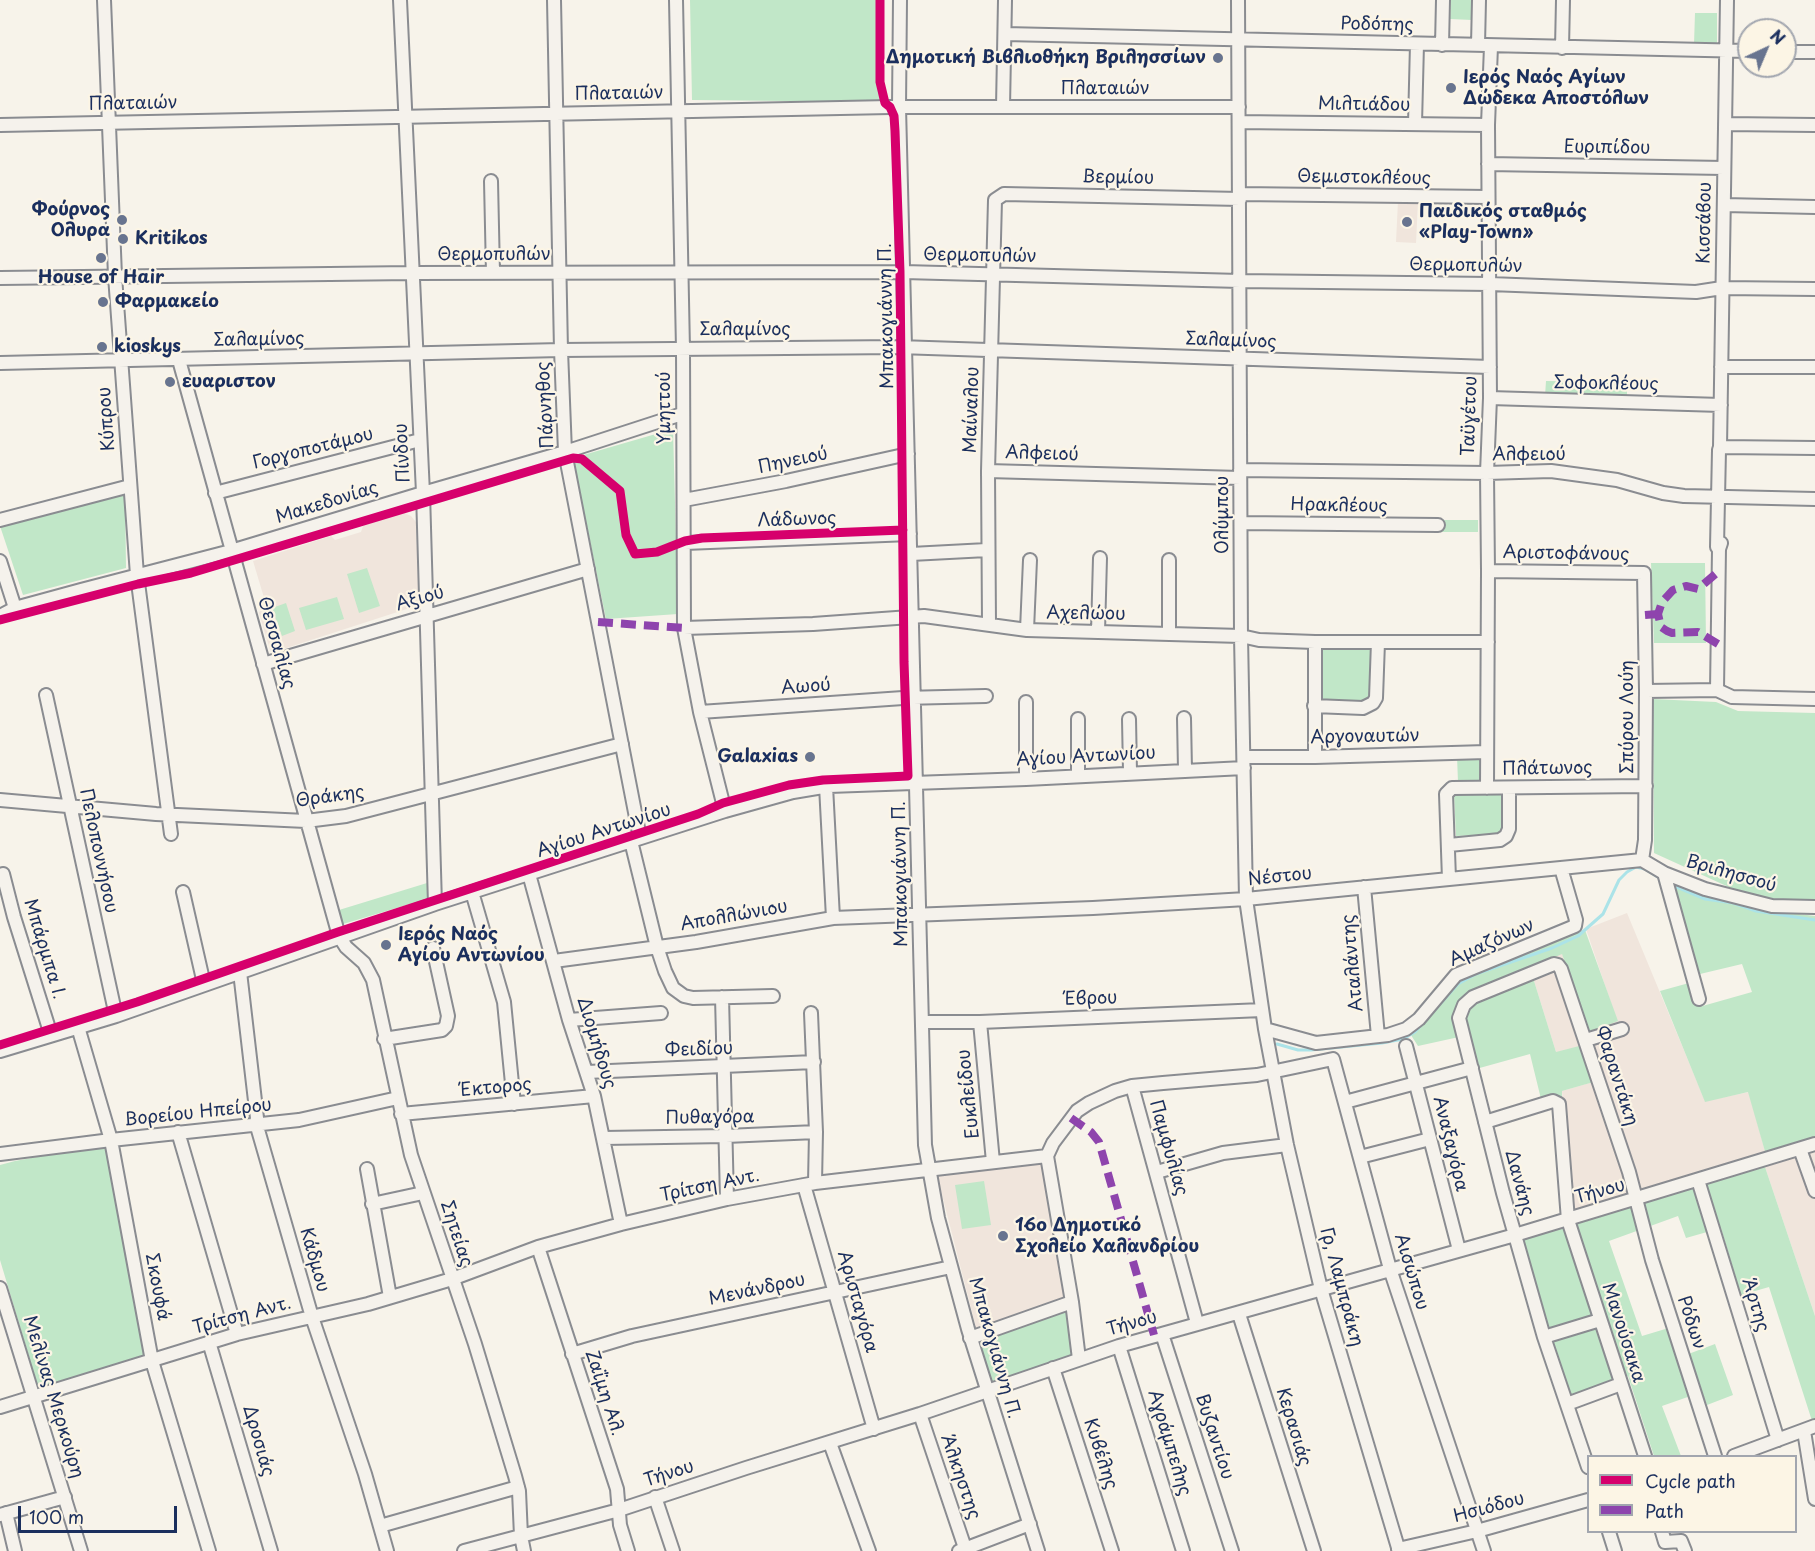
<!DOCTYPE html>
<meta charset="utf-8">
<style>
body{margin:0}
#map{position:relative;width:1815px;height:1551px;overflow:hidden;background:#f7f3ea;font-family:"Playpen Sans",sans-serif}
canvas{display:block}
.legend{position:absolute;left:1587px;top:1455px;width:210px;height:78px;box-sizing:border-box;background:#fcf5e5;border:2px solid #a2a6af;margin:0;padding:8px 10px;list-style:none;font-size:18px;color:#1b2f5e}
.legend li{display:flex;align-items:center;gap:12px;height:30px}
.legend b{width:30px;border:2px solid #a2a6af}
.north{position:absolute;left:1737px;top:18px;width:60px;height:60px;box-sizing:border-box;background:#fcf5e5;border:2px solid #a2a6af;border-radius:50%;rotate:44deg;font-size:16px;font-weight:700;line-height:24px;text-align:center;color:#1b2f5e}
.north::after{content:'';display:block;margin:auto;width:21px;height:27px;background:#68748f;clip-path:polygon(50% 0,100% 100%,50% 72%,0 100%)}
.scale{position:absolute;left:18px;top:1506px;width:159px;height:27px;box-sizing:border-box;border:3px solid #1b2f5e;border-top:0;padding-left:8px;font-size:18px;line-height:21px;white-space:nowrap;color:#1b2f5e;-webkit-text-stroke:4px #fcf5e5;paint-order:stroke}
</style>
<div id="map">
<canvas width="1815" height="1551"></canvas>
<ul class="legend">
<li><b style="height:8px;background:#d6006c"></b>Cycle path</li>
<li><b style="height:8px;background:#8e44ad"></b>Path</li>
</ul>
<div class="north">N</div>
<div class="scale">100 m</div>
</div>
<script>
const c = document.querySelector('canvas').getContext('2d');
c.lineJoin = 'round';
function fill(path, color) {
  c.fillStyle = color;
  c.fill(path, 'evenodd');
}
function poly(rows) {
  const path = new Path2D();
  for (const r of rows) {
    path.moveTo(r[0], r[1]);
    for (let i = 2; i < r.length; i += 2) path.lineTo(r[i], r[i + 1]);
  }
  return path;
}
function strokePath(path, color, width, dash) {
  c.strokeStyle = color;
  c.lineWidth = width;
  c.lineCap = dash ? 'butt' : 'round';
  c.setLineDash(dash || []);
  c.stroke(path);
}
function label(font, color, halo, rows, align = 'center') {
  c.font = font + ' "Playpen Sans",sans-serif';
  c.lineWidth = 4.5;
  c.setLineDash([]);
  c.textBaseline = 'middle';
  c.strokeStyle = halo;
  c.fillStyle = color;
  for (const [text, x, y, turn = 0] of rows) {
    c.save();
    c.translate(x, y);
    c.rotate((+turn || 0) * Math.PI / 180);
    c.textAlign = isNaN(turn) ? turn : align;
    if (halo) c.strokeText(text, 0, 0);
    c.fillText(text, 0, 0);
    c.restore();
  }
}
fill(poly([
 [1398,201,1418,202,1416,243,1396,242],
 [402,512,411,516,416,522,419,605,271,653,259,613,265,601,253,561,331,536,335,540,361,532,363,526],
 [1627,913,1705,1101,1749,1092,1766,1155,1572,1215,1562,1091,1596,1081,1556,1052,1530,968,1562,953,1590,1031,1617,1021,1586,929],
 [1815,1152,1815,1316,1765,1167],
 [1043,1159,1064,1297,976,1328,937,1175]
]), '#f0e5dc');
fill(poly([
 [690,0,877,0,877,81,882,102,692,100],
 [1451,0,1472,0,1472,20,1450,19],
 [1695,13,1717,13,1717,45,1694,44],
 [1546,381,1627,382,1627,399,1545,396],
 [673,429,678,614,606,619,573,458],
 [125,492,126,568,23,595,0,526],
 [1438,520,1478,520,1478,532,1438,532],
 [1651,563,1705,563,1706,643,1654,643],
 [367,568,380,606,359,613,347,574],
 [337,597,344,619,306,630,299,608],
 [286,603,295,631,282,636,272,608],
 [1321,643,1375,644,1373,700,1319,700],
 [1653,699,1716,702,1738,711,1815,713,1815,899,1775,899,1733,889,1654,853],
 [1457,756,1481,756,1482,782,1458,782],
 [1505,793,1506,834,1456,836,1454,794],
 [427,883,427,899,343,924,339,910],
 [1672,884,1712,898,1719,895,1733,899,1758,909,1815,916,1815,1139,1766,1155,1748,1092,1705,1102,1660,991,1689,983,1699,1007,1752,992,1742,964,1700,974],
 [1585,930,1618,1021,1590,1032,1562,954,1530,968,1556,1052,1587,1044,1597,1081,1562,1091,1562,1097,1541,1099,1530,1054,1476,1069,1468,1035,1418,1046,1409,1032,1460,978],
 [105,1140,147,1358,39,1390,0,1260,0,1165,15,1161,102,1145],
 [1765,1167,1815,1316,1815,1423,1813,1424,1769,1287,1741,1295,1721,1228,1686,1238,1678,1216,1609,1241,1642,1336,1672,1327,1683,1356,1715,1344,1733,1395,1707,1405,1702,1392,1662,1406,1681,1456,1654,1456,1628,1376,1571,1395,1518,1237,1705,1182],
 [984,1181,991,1225,962,1229,955,1185],
 [1067,1310,1073,1355,991,1384,979,1341]
]), '#c1e7c8');
strokePath(poly([
 [1672,885,1705,899,1733,903,1756,911,1815,920],
 [1277,1044,1298,1050,1311,1050,1382,1043,1403,1039,1415,1032,1458,984,1476,974,1552,948,1578,936,1603,914,1619,880,1627,872,1636,867,1645,869,1661,879]
]), '#abe3e8', 3);
const minor = poly([
 [104,0,115,276,137,575,171,834],
 [400,0,423,493,435,904],
 [554,0,561,350,565,452,640,838],
 [676,0,683,349,684,628,700,712,725,811],
 [900,0,899,107,925,1145,938,1218,968,1329,1038,1551],
 [1238,0,1241,636,1246,899,1265,1029,1287,1145,1321,1289,1399,1551],
 [1005,34,1749,51],
 [1442,45,1443,0],
 [1478,45,1479,0],
 [1562,48,1563,0],
 [1785,52,1815,52],
 [1003,107,1005,0],
 [1239,122,1488,125],
 [1415,124,1417,44],
 [1725,124,1815,125],
 [0,125,890,107,1239,107],
 [1488,164,1724,168],
 [491,181,493,273],
 [1240,194,1488,197],
 [1724,205,1815,207],
 [0,278,412,273,904,272,1240,281,1490,284,1696,292,1722,288,1815,289],
 [179,360,339,936,346,947,364,963,373,980,411,1155,475,1344,515,1476,519,1491,521,1536,524,1551],
 [0,363,561,350,899,347,1490,367],
 [1721,367,1815,367],
 [1490,398,1721,405],
 [1720,447,1815,448],
 [1240,470,1487,473,1551,471,1617,480,1663,493,1684,496,1815,499],
 [988,471,1240,478],
 [215,493,420,440],
 [684,500,786,481,908,454],
 [0,520,130,486],
 [1241,523,1438,525],
 [685,543,910,534],
 [1719,549,1717,547,1719,450,1720,447,1727,0],
 [911,554,987,550],
 [0,561,15,608],
 [1488,571,1644,573,1646,691,1645,840,1642,860],
 [0,616,15,608,81,590,231,551,423,493,565,452,682,414],
 [989,624,988,471,995,200,1004,194,1240,199],
 [684,628,813,624,924,616,1027,630,1241,636,1259,640,1315,642,1488,642],
 [1027,630,1030,560],
 [1098,632,1100,558],
 [1169,634,1169,560],
 [263,664,588,569],
 [1717,690,1719,549,1721,543],
 [1646,691,1717,690,1732,697,1815,699],
 [46,695,116,1016],
 [1026,702,1026,779],
 [1314,706,1363,708,1373,703,1376,698,1378,642],
 [700,712,903,698,986,696],
 [1184,718,1185,770],
 [1129,719,1130,772],
 [1244,757,1315,757,1486,752],
 [1315,757,1315,642],
 [1078,776,1078,719],
 [826,786,833,918],
 [1487,788,1488,571,1487,473,1490,398,1488,125,1491,46],
 [0,800,156,814,306,821,346,816,622,744],
 [631,841,657,947,665,971,673,988,684,996,693,998,773,996],
 [1449,845,1500,840,1506,836,1509,829,1509,788],
 [1642,860,1664,873,1705,889,1772,906,1815,907],
 [1664,873,1699,999],
 [3,874,14,917,51,1035],
 [529,874,569,1020,594,1096,621,1224],
 [1449,879,1446,794,1452,788,1646,786],
 [1364,887,1378,1036],
 [183,892,204,984],
 [472,892,504,1002,514,1104],
 [554,961,696,942,833,918,1093,908,1246,899,1642,860],
 [240,972,257,1118,256,1123,312,1317,365,1474,387,1551],
 [722,997,727,1199],
 [811,1013,816,1132,815,1183],
 [569,1020,661,1013],
 [922,1022,980,1022,1262,1010],
 [980,1022,993,1162],
 [78,1027,111,1140,152,1361,209,1551],
 [1265,1029,1316,1043,1388,1035,1406,1029,1419,1019,1456,975,1575,926,1576,920,1561,868],
 [384,1039,442,1030,446,1026,448,1016,433,948],
 [1586,1040,1622,1029],
 [1406,1046,1459,1250],
 [0,1051,116,1016,435,904,725,811,793,792,829,786,1026,779,1244,768],
 [587,1072,814,1062],
 [1132,1086,1197,1323],
 [1345,1102,1472,1068],
 [401,1114,594,1096],
 [1485,1122,1553,1101,1559,1104,1568,1220,1645,1456],
 [178,1132,237,1334],
 [604,1138,726,1136,816,1132],
 [1800,1149,1815,1191],
 [0,1154,111,1140,299,1120,398,1098],
 [1047,1156,1053,1143,1077,1111,1089,1103,1115,1091,1132,1086,1163,1083,1257,1075,1333,1059,1390,1269,1484,1551],
 [1047,1156,1072,1302,1079,1359],
 [1360,1157,1430,1139],
 [367,1169,390,1297],
 [1157,1172,1223,1153,1287,1145],
 [1698,1180,1778,1440],
 [804,1185,874,1429],
 [372,1204,423,1193],
 [538,1247,617,1489,620,1525,628,1551],
 [0,1288,81,1551],
 [1239,1314,1314,1551],
 [1162,1334,1232,1551],
 [1544,1337,1600,1320],
 [970,1338,1072,1302],
 [209,1342,271,1551],
 [1119,1346,1183,1551],
 [572,1354,632,1336,951,1267],
 [1053,1368,1112,1551],
 [1567,1404,1621,1384],
 [0,1407,237,1334,368,1304,452,1279,538,1247,621,1224,727,1199,815,1183,1047,1156],
 [920,1414,966,1551],
 [1804,1431,1815,1499],
 [830,1443,869,1551],
 [1734,1456,1815,1426],
 [1588,1467,1544,1337,1503,1193,1459,1018,1464,1005,1473,997,1554,964,1558,965,1561,969,1629,1172,1652,1260,1715,1456],
 [655,1497,673,1551],
 [6,1513,15,1551],
 [0,1515,65,1497],
 [380,1526,518,1487],
 [1609,1532,1615,1551],
 [1662,1532,1665,1542,1681,1541,1685,1551],
 [1398,1549,1477,1531,1588,1500],
 [464,1551,619,1510,746,1468,920,1414,1119,1346,1515,1235,1815,1144],
 [959,1551,1030,1524]
]);
strokePath(minor, '#8a8c91', 16);
strokePath(minor, '#f5f2ec', 12);
strokePath(poly([
 [1645,615,1658,614],
 [598,622,684,628],
 [1718,644,1698,632,1672,633,1667,631,1661,627,1658,614,1662,602,1673,590,1686,586,1698,589,1719,571],
 [1071,1118,1091,1132,1099,1142,1154,1335]
]), '#8e44ad', 8, [15, 8]);
strokePath(poly([
 [0,620,138,584,191,573,573,458,582,459,620,491,626,535,635,554,657,552,685,541,702,538,903,530],
 [0,1045,137,1002,338,932,698,814,723,803,789,785,823,780,908,776,904,662,900,272,895,131,894,116,890,107,885,103,880,82,880,0]
]), '#d6006c', 9);
for (const [x, y, r, color] of [
 [1218,58,6,"#68748f"],
 [1451,88,6,"#68748f"],
 [122,220,6,"#68748f"],
 [1407,222,6,"#68748f"],
 [123,239,6,"#68748f"],
 [101,258,6,"#68748f"],
 [103,302,6,"#68748f"],
 [102,347,6,"#68748f"],
 [170,382,6,"#68748f"],
 [810,757,6,"#68748f"],
 [386,945,6,"#68748f"],
 [1003,1236,6,"#68748f"]
]) {
  const dot = new Path2D();
  dot.arc(x, y, r, 0, 2 * Math.PI);
  c.fillStyle = color;
  c.fill(dot);
  strokePath(dot, '#fcf5e5', 2);
}
label('18px', '#1b2f5e', '#fcf5e5', [
 ["Ροδόπης",1377,25,1],
 ["Πλαταιών",1105,89],
 ["Πλαταιών",619,94,-1],
 ["Πλαταιών",133,104,-1],
 ["Μιλτιάδου",1364,105,1],
 ["Ευριπίδου",1607,148,1],
 ["Βερμίου",1118,178,1],
 ["Θεμιστοκλέους",1364,178,1],
 ["Κισσάβου",1705,223,-89],
 ["Θερμοπυλών",494,255],
 ["Θερμοπυλών",980,256,1],
 ["Θερμοπυλών",1466,266,1],
 ["Μπακογιάννη Π.",887,316,-91],
 ["Σαλαμίνος",745,330],
 ["Σαλαμίνος",259,340,-1],
 ["Σαλαμίνος",1231,341,2],
 ["Σοφοκλέους",1606,384,1],
 ["Πάρνηθος",546,405,-93],
 ["Υμηττού",665,408,-90],
 ["Μαίναλου",972,410,-88],
 ["Ταϋγέτου",1470,416,-88],
 ["Κύπρου",107,419,-94],
 ["Γοργοποτάμου",313,449,-14],
 ["Πίνδου",403,453,-93],
 ["Αλφειού",1042,454,2],
 ["Αλφειού",1529,455],
 ["Πηνειού",793,461,-12],
 ["Μακεδονίας",327,503,-17],
 ["Ηρακλέους",1339,506,1],
 ["Ολύμπου",1223,515,-90],
 ["Λάδωνος",797,520,-2],
 ["Αριστοφάνους",1566,554,1],
 ["Αξιού",420,599,-16],
 ["Αχελώου",1086,614,1],
 ["Θεσσαλίας",276,643,74],
 ["Αωού",806,687,-4],
 ["Σπύρου Λούη",1628,717,-90],
 ["Αργοναυτών",1365,737,-1],
 ["Αγίου Αντωνίου",1086,757,-3],
 ["Πλάτωνος",1547,769,-1],
 ["Θράκης",330,797,-8],
 ["Αγίου Αντωνίου",604,831,-18],
 ["Πελοποννήσου",98,851,78],
 ["Μπακογιάννη Π.",901,874,-91],
 ["Βριλησσού",1731,874,16],
 ["Νέστου",1280,877,-6],
 ["Απολλώνιου",734,916,-10],
 ["Αμαζόνων",1492,943,-24],
 ["Μπάρμπα Ι.",44,949,73],
 ["Αταλάντης",1353,963,-95],
 ["Έβρου",1091,999,-2],
 ["Διομήδους",596,1043,73],
 ["Φειδίου",699,1050,-2],
 ["Φαραντάκη",1616,1076,72],
 ["Έκτορος",496,1088,-5],
 ["Ευκλείδου",969,1094,-96],
 ["Βορείου Ηπείρου",198,1113,-6],
 ["Πυθαγόρα",710,1118,-1],
 ["Αναξαγόρα",1450,1144,76],
 ["Παμφυλίας",1168,1148,74],
 ["Δανάης",1519,1183,75],
 ["Τρίτση Αντ.",710,1186,-12],
 ["Τήνου",1600,1192,-16],
 ["Σητείας",456,1234,72],
 ["Κάδμου",314,1260,74],
 ["Αισώπου",1411,1272,73],
 ["Σκουφά",157,1287,79],
 ["Γρ, Λαμπράκη",1341,1287,75],
 ["Μενάνδρου",757,1290,-12],
 ["Αρισταγόρα",857,1302,74],
 ["Άρτης",1755,1305,73],
 ["Τρίτση Αντ.",242,1316,-15],
 ["Ρόδων",1691,1323,72],
 ["Τήνου",1132,1324,-16],
 ["Μανούσακα",1623,1333,72],
 ["Μπακογιάννη Π.",994,1348,74],
 ["Ζαΐμη Αλ.",604,1393,72],
 ["Μελίνας Μερκούρη",53,1397,73],
 ["Κερασιάς",1293,1427,73],
 ["Βυζαντίου",1214,1437,72],
 ["Δροσιάς",258,1441,74],
 ["Αγράμπελης",1169,1443,73],
 ["Κυβέλης",1100,1454,72],
 ["Τήνου",669,1474,-18],
 ["Άλκηστης",960,1477,71],
 ["Ησιόδου",1489,1508,-15]
]);
label('bold 18px', '#1b2f5e', '#fcf5e5', [
 ["Δημοτική Βιβλιοθήκη Βριλησσίων",1206,58,"right"],
 ["Ιερός Ναός Αγίων",1463,78],
 ["Δώδεκα Αποστόλων",1463,99],
 ["Φούρνος",110,210,"right"],
 ["Ολυρα",110,231,"right"],
 ["Παιδικός σταθμός",1419,212],
 ["«Play-Town»",1419,233],
 ["Kritikos",135,239],
 ["House of Hair",101,278,"center"],
 ["Φαρμακείο",115,302],
 ["kioskys",114,347],
 ["ευαριστον",182,382],
 ["Galaxias",798,757,"right"],
 ["Ιερός Ναός",398,935],
 ["Αγίου Αντωνίου",398,956],
 ["16ο Δημοτικό",1015,1226],
 ["Σχολείο Χαλανδρίου",1015,1247]
], 'left');
</script>
